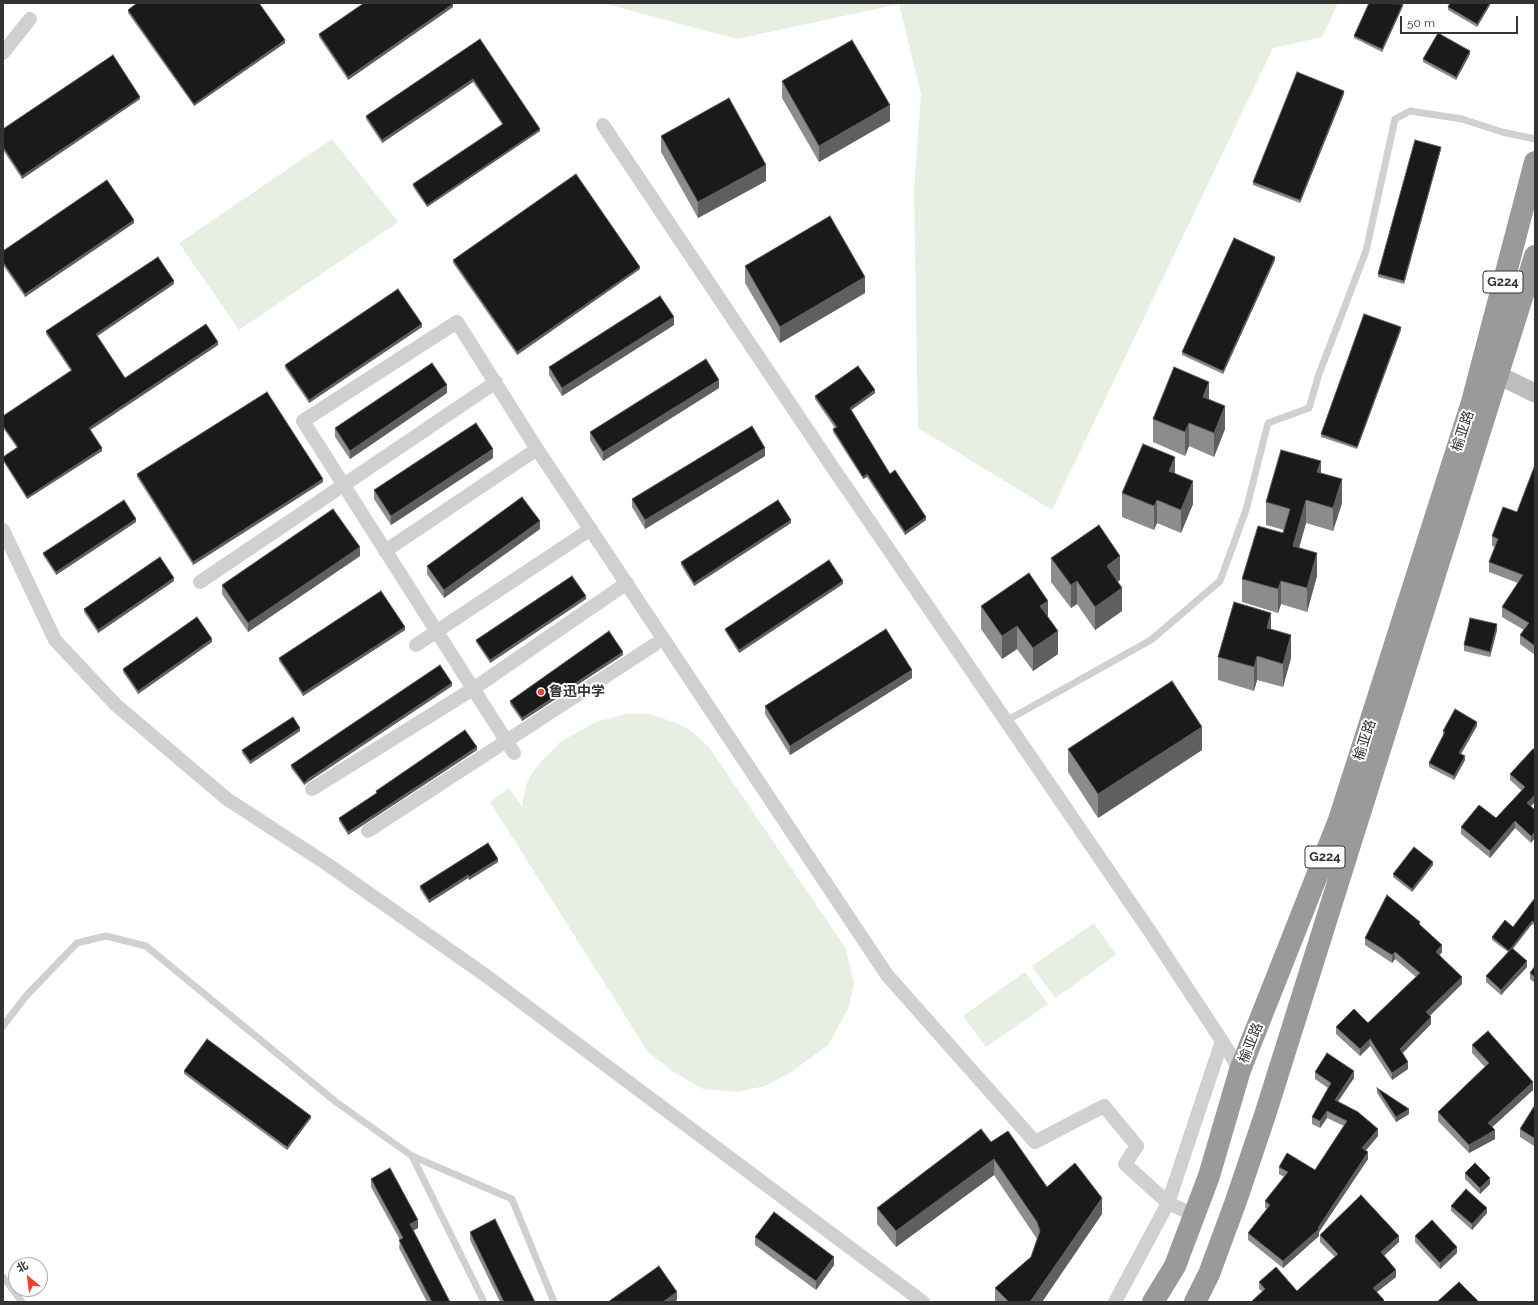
<!DOCTYPE html>
<meta charset="utf-8">
<style>
body{margin:0}
#map{position:relative;width:1538px;height:1305px;overflow:hidden;background:#fff;font-family:Raleway,"Noto Sans SC",sans-serif}
canvas{display:block}
.frame{position:absolute;inset:0;border:4px solid #333;pointer-events:none}
.north{position:absolute;left:8px;top:1257px;width:40px;height:40px;box-sizing:border-box;background:#fff;border:1px solid #adadad;border-radius:50%;rotate:331deg;font-size:11px;font-weight:700;line-height:16px;text-align:center;color:#333}
.north::after{content:'';display:block;margin:auto;width:14px;height:18px;background:#ee4230;clip-path:polygon(50% 0,100% 100%,50% 72%,0 100%)}
.scale{position:absolute;left:1400px;top:16px;width:118px;height:18px;box-sizing:border-box;border:2px solid #333;border-top:0;padding-left:5px;font-size:12px;line-height:14px;white-space:nowrap;color:#333;-webkit-text-stroke:3px #fff;paint-order:stroke}
</style>
<div id="map">
<canvas width="1538" height="1305"></canvas>
<div class="frame"></div>
<div class="north">北</div>
<div class="scale">50 m</div>
</div>
<script>
const c = document.querySelector('canvas').getContext('2d');
c.lineJoin = 'round';
function fill(path, color) {
  c.fillStyle = color;
  c.fill(path, 'evenodd');
}
function poly(rows) {
  const path = new Path2D();
  for (const r of rows) {
    path.moveTo(r[0], r[1]);
    for (let i = 2; i < r.length; i += 2) path.lineTo(r[i], r[i + 1]);
  }
  return path;
}
function strokePath(path, color, width, dash) {
  c.strokeStyle = color;
  c.lineWidth = width;
  c.lineCap = dash ? 'butt' : 'round';
  c.setLineDash(dash || []);
  c.stroke(path);
}
function label(font, color, halo, rows, align = 'center') {
  c.font = font + ' Raleway,"Noto Sans SC",sans-serif';
  c.lineWidth = 4;
  c.setLineDash([]);
  c.textBaseline = 'middle';
  c.strokeStyle = halo;
  c.fillStyle = color;
  for (const [text, x, y, turn = 0] of rows) {
    c.save();
    c.translate(x, y);
    c.rotate((+turn || 0) * Math.PI / 180);
    c.textAlign = isNaN(turn) ? turn : align;
    if (halo) c.strokeText(text, 0, 0);
    c.fillText(text, 0, 0);
    c.restore();
  }
}
fill(poly([
 [602,3,1338,3,1322,37,1273,48,1052,510,918,428,914,190,921,94,899,4,737,39],
 [332,139,398,222,239,330,179,243],
 [626,714,649,714,677,723,690,730,709,747,846,949,854,984,848,1009,828,1045,790,1073,765,1086,737,1092,703,1089,675,1073,648,1052,490,802,509,788,522,807,526,785,531,775,540,763,560,742,596,722],
 [1094,923,1116,955,1055,998,1032,966],
 [1025,972,1048,1004,986,1047,963,1016]
]), '#e6efe1');
strokePath(poly([
 [1006,721,1151,640,1220,581,1246,510,1268,423,1309,408,1319,374,1366,251,1395,119,1410,111,1462,119,1502,132,1535,139],
 [3,1026,26,996,77,943,106,936,146,946,336,1102,412,1156,512,1199,554,1302],
 [412,1156,484,1302],
 [3,1277,22,1302]
]), '#d0d0d0', 7);
strokePath(poly([
 [3,53,30,19],
 [603,125,833,468,1149,930,1222,1041,1168,1203,1194,1215],
 [3,530,55,640,116,705,227,799,327,864,485,975,923,1302],
 [385,551,537,449],
 [200,582,496,382],
 [416,645,591,529],
 [514,753,303,421,457,322,537,449,887,975,1035,1142,1104,1106,1137,1146,1125,1164,1168,1203,1115,1302],
 [312,789,473,689,627,583],
 [368,831,654,645],
 [1222,1041,1240,1070]
]), '#d0d0d0', 14);
strokePath(poly([
 [1498,375,1535,393]
]), '#bdbdbd', 19);
strokePath(poly([
 [1153,1302,1175,1266,1209,1176,1240,1070,1339,820,1472,402,1535,162],
 [1195,1302,1209,1274,1236,1201,1265,1115,1535,256]
]), '#9a9a9a', 22);
fill(poly([
 [1490,5,1477,27,1448,10,1448,7],
 [1403,6,1382,52,1354,38,1354,36],
 [453,7,348,80,319,37,319,34],
 [128,10,285,43,194,106,128,13],
 [480,39,540,131,427,207,413,187,413,184,502,124,473,82,382,143,366,119,366,116],
 [1470,54,1456,80,1423,62,1423,59],
 [782,81,890,121,819,162,782,98],
 [1344,94,1300,203,1253,185,1253,182],
 [140,99,22,179,3,150,3,129],
 [661,136,766,181,698,218,661,152],
 [1441,149,1404,284,1378,277,1378,274],
 [134,223,25,297,3,265,3,251],
 [453,260,640,269,517,355,453,263],
 [1275,260,1223,374,1182,355,1182,352],
 [745,266,865,293,780,343,745,283],
 [174,284,97,336,125,378,218,345,90,430,102,451,27,499,3,461,3,457,17,448,3,428,3,416,71,371,46,334,46,331],
 [674,325,562,396,549,375,549,367],
 [422,327,309,403,285,368,285,365],
 [1401,330,1357,449,1321,437,1321,434],
 [719,388,603,461,590,440,590,432],
 [447,393,350,459,335,437,335,428],
 [875,393,851,410,890,474,926,520,905,535,867,477,863,479,833,432,833,429,835,428,815,399,815,396],
 [1209,399,1225,429,1214,457,1189,446,1185,456,1153,442,1153,419],
 [765,456,645,529,632,507,632,499],
 [493,458,391,525,374,499,374,490],
 [1535,465,1535,655,1520,644,1520,635,1524,630,1502,617,1502,607,1518,583,1489,572,1489,562,1495,547,1492,546,1492,536,1517,512],
 [1175,473,1193,504,1181,533,1157,523,1154,530,1122,517,1122,493],
 [1321,473,1342,503,1333,531,1306,523,1299,548,1317,576,1307,612,1281,604,1278,613,1242,602,1242,579,1283,533,1284,530,1266,525,1266,502],
 [137,474,323,482,193,565,137,477],
 [136,522,56,575,43,555,43,553],
 [791,523,694,586,681,565,681,562],
 [540,529,444,598,427,574,427,566],
 [360,556,248,632,222,594,222,585],
 [1051,558,1120,580,1118,581,1122,611,1095,630,1077,604,1071,608,1051,582],
 [174,581,98,633,84,612,84,609],
 [843,584,739,653,725,631,725,629],
 [586,599,490,663,476,642,476,640],
 [981,606,1048,617,1058,654,1033,671,1017,649,1002,659,981,629],
 [1271,629,1291,658,1283,687,1257,680,1254,691,1218,680,1218,657],
 [405,630,303,696,279,661,279,658],
 [1497,630,1490,657,1464,651,1464,645],
 [212,642,138,694,123,672,123,669],
 [623,655,522,721,510,704,510,701],
 [912,678,790,755,765,714,765,706],
 [452,686,308,782,304,785,291,768,291,765],
 [1477,726,1461,754,1465,760,1454,780,1429,767,1429,763,1443,735,1443,731],
 [300,731,250,764,242,753,242,750],
 [1068,749,1202,750,1098,818,1068,772],
 [477,750,348,835,339,821,339,818,376,793,376,791],
 [1535,750,1535,802,1531,806,1531,843,1515,828,1490,858,1461,834,1461,827,1496,818,1522,791,1510,780,1510,774],
 [498,862,469,880,468,878,429,903,420,889,420,886],
 [1433,865,1412,892,1393,877,1393,874],
 [1535,898,1535,926,1532,924,1513,949,1527,967,1501,995,1486,982,1486,976,1508,952,1492,940,1492,937,1513,927],
 [1420,925,1442,952,1440,955,1462,984,1430,1016,1431,1024,1402,1053,1408,1069,1392,1080,1370,1046,1360,1056,1336,1034,1336,1027,1368,1023,1416,977,1395,959,1392,963,1365,945,1365,938],
 [1535,966,1535,983,1530,979,1530,973],
 [1472,1045,1533,1090,1492,1127,1495,1139,1469,1153,1438,1121,1438,1112,1485,1067,1472,1053],
 [184,1071,311,1118,287,1150,184,1074],
 [1315,1072,1354,1078,1338,1101,1378,1136,1366,1150,1368,1159,1319,1232,1319,1236,1283,1268,1248,1240,1248,1233,1267,1209,1265,1208,1265,1201,1284,1177,1279,1174,1279,1167,1315,1170,1344,1126,1327,1118,1320,1128,1312,1124,1312,1117,1328,1088,1315,1079],
 [1377,1088,1409,1114,1396,1122,1377,1093],
 [1535,1105,1535,1144,1534,1146,1520,1137,1520,1129],
 [991,1142,1047,1187,1102,1214,1042,1302,995,1302,995,1288,1031,1257,1037,1239,994,1175,896,1247,877,1224,877,1208],
 [1465,1173,1490,1184,1480,1194,1465,1179],
 [371,1179,418,1228,413,1231,450,1302,427,1302,399,1248,400,1240,371,1187],
 [1451,1206,1487,1213,1472,1230,1451,1211],
 [470,1232,535,1302,500,1302,470,1240],
 [1320,1235,1399,1242,1384,1256,1396,1277,1377,1292,1384,1302,1262,1291,1259,1289,1259,1282,1297,1291,1335,1257,1320,1242],
 [1415,1236,1457,1253,1440,1269,1415,1242],
 [755,1237,834,1265,816,1290,755,1245]
]), '#8c8c8c');
fill(poly([
 [1490,3,1490,5,1477,27,1477,24],
 [453,4,453,7,348,80,348,77],
 [1403,4,1403,6,1382,52,1382,49],
 [285,40,285,43,194,106,194,104],
 [1470,51,1470,54,1456,80,1456,77],
 [473,79,473,82,382,143,382,140],
 [1344,91,1344,94,1300,203,1300,200],
 [140,97,140,99,22,179,22,176],
 [890,105,890,121,819,162,819,146],
 [540,129,540,131,427,207,427,205],
 [1441,147,1441,149,1404,284,1404,281],
 [766,165,766,181,698,218,698,202],
 [134,220,134,223,25,297,25,294],
 [1275,257,1275,260,1223,374,1223,371],
 [640,267,640,269,517,355,517,352],
 [865,277,865,293,780,343,780,327],
 [174,281,174,284,96,337,96,334],
 [674,317,674,325,562,396,562,388],
 [422,324,422,327,309,403,309,400],
 [1401,327,1401,330,1357,449,1357,447],
 [218,342,218,345,89,431,89,428],
 [719,380,719,388,603,461,603,452],
 [1209,382,1209,405,1203,397],
 [447,385,447,393,350,459,350,451],
 [875,390,875,393,850,411,850,408],
 [1225,406,1225,429,1214,457,1214,433],
 [1189,423,1189,446,1185,456,1185,432],
 [102,448,102,451,27,499,27,497],
 [765,448,765,456,645,529,645,520],
 [493,449,493,458,391,525,391,516],
 [1175,457,1175,481,1169,471],
 [1321,461,1321,484,1317,472],
 [867,474,867,477,863,479,863,477],
 [323,479,323,482,193,565,193,562],
 [1342,479,1342,503,1333,531,1333,508],
 [1193,481,1193,504,1181,533,1181,510],
 [1157,500,1157,523,1154,530,1154,506],
 [1306,500,1306,523,1293,569,1293,546],
 [926,517,926,520,905,535,905,532],
 [136,519,136,522,56,575,56,572],
 [791,520,791,523,694,586,694,583],
 [540,521,540,529,444,598,444,590],
 [360,547,360,556,248,632,248,623],
 [1317,553,1317,576,1307,612,1307,588],
 [1120,556,1120,580,1107,589,1107,566],
 [174,578,174,581,98,633,98,630],
 [843,581,843,584,739,653,739,650],
 [1077,581,1077,604,1071,608,1071,585],
 [1281,581,1281,604,1278,613,1278,589],
 [1122,588,1122,611,1095,630,1095,607],
 [586,596,586,599,490,663,490,660],
 [1048,601,1048,624,1040,606],
 [1271,613,1271,636,1267,628],
 [1497,624,1497,630,1490,657,1490,652],
 [1017,626,1017,649,1002,659,1002,636],
 [405,627,405,630,303,696,303,693],
 [1058,631,1058,654,1033,671,1033,648],
 [1291,635,1291,658,1283,687,1283,664],
 [212,639,212,642,138,694,138,691],
 [623,652,623,655,522,721,522,718],
 [1257,656,1257,680,1254,691,1254,667],
 [912,670,912,678,790,755,790,746],
 [452,683,452,686,308,782,304,785,304,783,308,779],
 [1477,722,1477,726,1459,757,1459,753],
 [1202,727,1202,750,1098,818,1098,794],
 [300,728,300,731,250,764,250,761],
 [477,747,477,750,348,835,348,832],
 [1465,756,1465,760,1454,780,1454,776],
 [1535,795,1535,802,1527,810,1527,803],
 [1515,821,1515,828,1490,858,1490,851],
 [1535,832,1535,838,1531,843,1531,836],
 [498,859,498,862,469,880,469,877],
 [1433,862,1433,865,1412,892,1412,889],
 [468,875,468,878,429,903,429,900],
 [1532,921,1532,924,1509,953,1509,951],
 [1442,945,1442,952,1436,959,1436,952],
 [1395,952,1395,959,1392,963,1392,955],
 [1527,961,1527,967,1501,995,1501,990],
 [1462,977,1462,984,1426,1019,1426,1012],
 [1431,1017,1431,1024,1400,1056,1400,1049],
 [1370,1039,1370,1046,1360,1056,1360,1049],
 [1408,1062,1408,1069,1392,1080,1392,1073],
 [1354,1071,1354,1078,1335,1106,1335,1100],
 [1533,1082,1533,1090,1488,1131,1488,1123],
 [1409,1109,1409,1114,1396,1122,1396,1117],
 [1327,1111,1327,1118,1320,1128,1320,1121],
 [311,1116,311,1118,287,1150,287,1147],
 [1378,1129,1378,1136,1362,1155,1362,1148],
 [1495,1130,1495,1139,1469,1153,1469,1145],
 [1535,1136,1535,1144,1534,1146,1534,1138],
 [1368,1152,1368,1159,1319,1232,1319,1236,1283,1268,1283,1261,1318,1228],
 [994,1159,994,1175,896,1247,896,1231],
 [1490,1178,1490,1184,1480,1194,1480,1188],
 [1102,1198,1102,1214,1042,1302,1030,1302],
 [1487,1208,1487,1213,1472,1230,1472,1224],
 [418,1220,418,1228,410,1232,410,1224],
 [1399,1236,1399,1242,1381,1258,1381,1252],
 [1457,1247,1457,1253,1440,1269,1440,1263],
 [834,1257,834,1265,816,1290,816,1281],
 [1396,1270,1396,1277,1373,1295,1373,1288],
 [677,1292,677,1300,675,1302,663,1302]
]), '#5f5f5f');
const building = poly([
 [137,3,259,3,285,40,194,104,128,10,137,3],
 [364,3,452,3,453,4,348,77,319,34,364,3],
 [1369,3,1403,4,1382,49,1354,36,1369,3],
 [1450,3,1490,3,1477,24,1448,7,1450,3],
 [1438,33,1470,51,1456,77,1423,59,1438,33],
 [480,39,540,129,427,205,413,184,503,124,473,79,382,140,366,116,480,39],
 [852,40,890,105,819,146,782,81,852,40],
 [113,55,140,97,22,176,3,147,3,129,113,55],
 [1297,72,1344,91,1300,200,1253,182,1297,72],
 [729,98,766,165,698,202,661,136,729,98],
 [1415,140,1441,147,1404,281,1378,274,1415,140],
 [576,174,640,267,517,352,453,260,576,174],
 [107,180,134,220,25,294,3,262,3,251,107,180],
 [830,216,865,277,780,327,745,266,830,216],
 [1234,238,1275,257,1223,371,1182,352,1234,238],
 [158,257,174,281,96,334,125,378,206,324,218,342,89,428,102,448,27,497,3,459,3,457,18,447,3,426,3,416,72,370,46,331,158,257],
 [398,289,422,324,309,400,285,365,398,289],
 [660,296,674,317,562,388,549,367,660,296],
 [1364,314,1401,327,1357,447,1321,434,1364,314],
 [706,359,719,380,603,452,590,432,706,359],
 [432,363,447,385,350,451,335,428,432,363],
 [858,366,875,390,850,408,890,474,895,470,926,517,905,532,867,474,863,477,833,429,837,427,815,396,858,366],
 [1174,367,1209,382,1203,397,1225,406,1214,433,1189,423,1185,432,1153,419,1174,367],
 [267,392,323,479,193,562,137,474,267,392],
 [476,423,493,449,391,516,374,490,476,423],
 [752,426,765,448,645,520,632,499,752,426],
 [1143,444,1175,457,1169,471,1193,481,1181,510,1157,500,1154,506,1122,493,1143,444],
 [1281,450,1321,461,1317,472,1342,479,1333,508,1306,500,1293,546,1317,553,1307,588,1281,581,1278,589,1242,579,1258,526,1283,533,1290,509,1266,502,1281,450],
 [1535,465,1535,646,1520,635,1529,623,1502,607,1523,575,1489,562,1498,539,1492,536,1503,507,1517,512,1535,465],
 [522,497,540,521,444,590,427,566,522,497],
 [124,500,136,519,56,572,43,553,124,500],
 [778,500,791,520,694,583,681,562,778,500],
 [333,509,360,547,248,623,222,585,333,509],
 [1099,525,1120,556,1107,566,1122,588,1095,607,1077,581,1071,585,1051,558,1099,525],
 [160,557,174,578,98,630,84,609,160,557],
 [829,560,843,581,739,650,725,629,829,560],
 [1029,573,1048,601,1040,606,1058,631,1033,648,1017,626,1002,636,981,606,1029,573],
 [572,576,586,596,490,660,476,640,572,576],
 [381,591,405,627,303,693,279,658,381,591],
 [1234,602,1271,613,1267,628,1291,635,1283,664,1257,656,1254,667,1218,657,1234,602],
 [197,617,212,639,138,691,123,669,197,617],
 [1470,618,1497,624,1490,652,1464,645,1470,618],
 [886,629,912,670,790,746,765,706,886,629],
 [609,631,623,652,522,718,510,701,609,631],
 [440,665,452,683,308,779,304,783,291,765,440,665],
 [1172,681,1202,727,1098,794,1068,749,1172,681],
 [1455,709,1477,722,1459,753,1465,756,1454,776,1429,763,1445,732,1443,731,1455,709],
 [293,717,300,728,250,761,242,750,293,717],
 [465,730,477,747,348,832,339,818,377,793,376,791,465,730],
 [1533,749,1535,750,1535,795,1527,803,1535,810,1535,832,1531,836,1515,821,1490,851,1461,827,1479,805,1496,818,1525,787,1510,774,1533,749],
 [488,843,498,859,469,877,468,875,429,900,420,886,488,843],
 [1414,847,1433,862,1412,889,1393,874,1414,847],
 [1387,895,1420,922,1419,924,1442,945,1436,952,1462,977,1426,1012,1431,1017,1400,1049,1408,1062,1392,1073,1370,1039,1360,1049,1336,1027,1354,1009,1368,1023,1420,973,1395,952,1392,955,1365,938,1387,895],
 [1535,898,1535,923,1532,921,1509,951,1492,937,1505,920,1513,927,1535,898],
 [1512,948,1527,961,1501,990,1486,976,1512,948],
 [1535,966,1535,977,1530,973,1535,966],
 [1488,1031,1533,1082,1488,1123,1495,1130,1469,1145,1438,1112,1489,1063,1472,1045,1488,1031],
 [207,1039,311,1116,287,1147,184,1071,207,1039],
 [1327,1053,1354,1071,1335,1100,1358,1112,1378,1129,1362,1148,1368,1152,1318,1228,1319,1229,1283,1261,1248,1233,1270,1205,1265,1201,1288,1172,1279,1167,1287,1153,1315,1170,1347,1121,1327,1111,1320,1121,1312,1117,1331,1083,1315,1072,1327,1053],
 [1377,1088,1409,1109,1396,1117,1377,1088],
 [1535,1105,1535,1136,1534,1138,1520,1129,1535,1105],
 [981,1129,991,1142,1008,1131,1047,1187,1075,1163,1102,1198,1030,1302,1009,1302,995,1288,1031,1257,1040,1231,1037,1222,994,1159,896,1231,877,1208,981,1129],
 [1475,1163,1490,1178,1480,1188,1465,1173,1475,1163],
 [390,1168,418,1220,410,1224,450,1302,432,1302,399,1240,403,1238,371,1179,390,1168],
 [1466,1189,1487,1208,1472,1224,1451,1206,1466,1189],
 [1361,1195,1399,1236,1381,1252,1396,1270,1373,1288,1384,1300,1382,1302,1251,1302,1265,1289,1259,1282,1276,1267,1297,1291,1338,1254,1320,1235,1361,1195],
 [774,1212,834,1257,816,1281,755,1237,774,1212],
 [495,1219,535,1302,504,1302,470,1232,495,1219],
 [1432,1220,1457,1247,1440,1263,1415,1236,1432,1220],
 [659,1266,677,1292,663,1302,608,1302,659,1266],
 [1459,1282,1478,1301,1477,1302,1437,1302,1459,1282]
]);
fill(building, '#1a1a1a');
strokePath(building, '#5f5f5f', 1);
for (const [x, y, r, color] of [
 [541,692,4,"#ee4230"]
]) {
  const dot = new Path2D();
  dot.arc(x, y, r, 0, 2 * Math.PI);
  c.fillStyle = color;
  c.fill(dot);
  strokePath(dot, '#fff', 1.5);
}
for (const [x, y, w] of [
 [1503,282,40],
 [1325,857,40]
]) {
  const box = new Path2D();
  box.roundRect(x - w / 2, y - 11, w, 22, 3);
  c.fillStyle = '#fff';
  c.fill(box);
  strokePath(box, '#333', 1);
}
label('bold 13px', '#333', null, [
 ["G224",1503,282],
 ["G224",1325,857]
]);
label('14px', '#333', '#fff', [
 ["榆亚路",1463,431,-72],
 ["榆亚路",1365,740,-72],
 ["榆亚路",1251,1043,-68]
]);
label('bold 14px', '#333', '#fff', [
 ["鲁迅中学",549,692]
], 'left');
</script>
